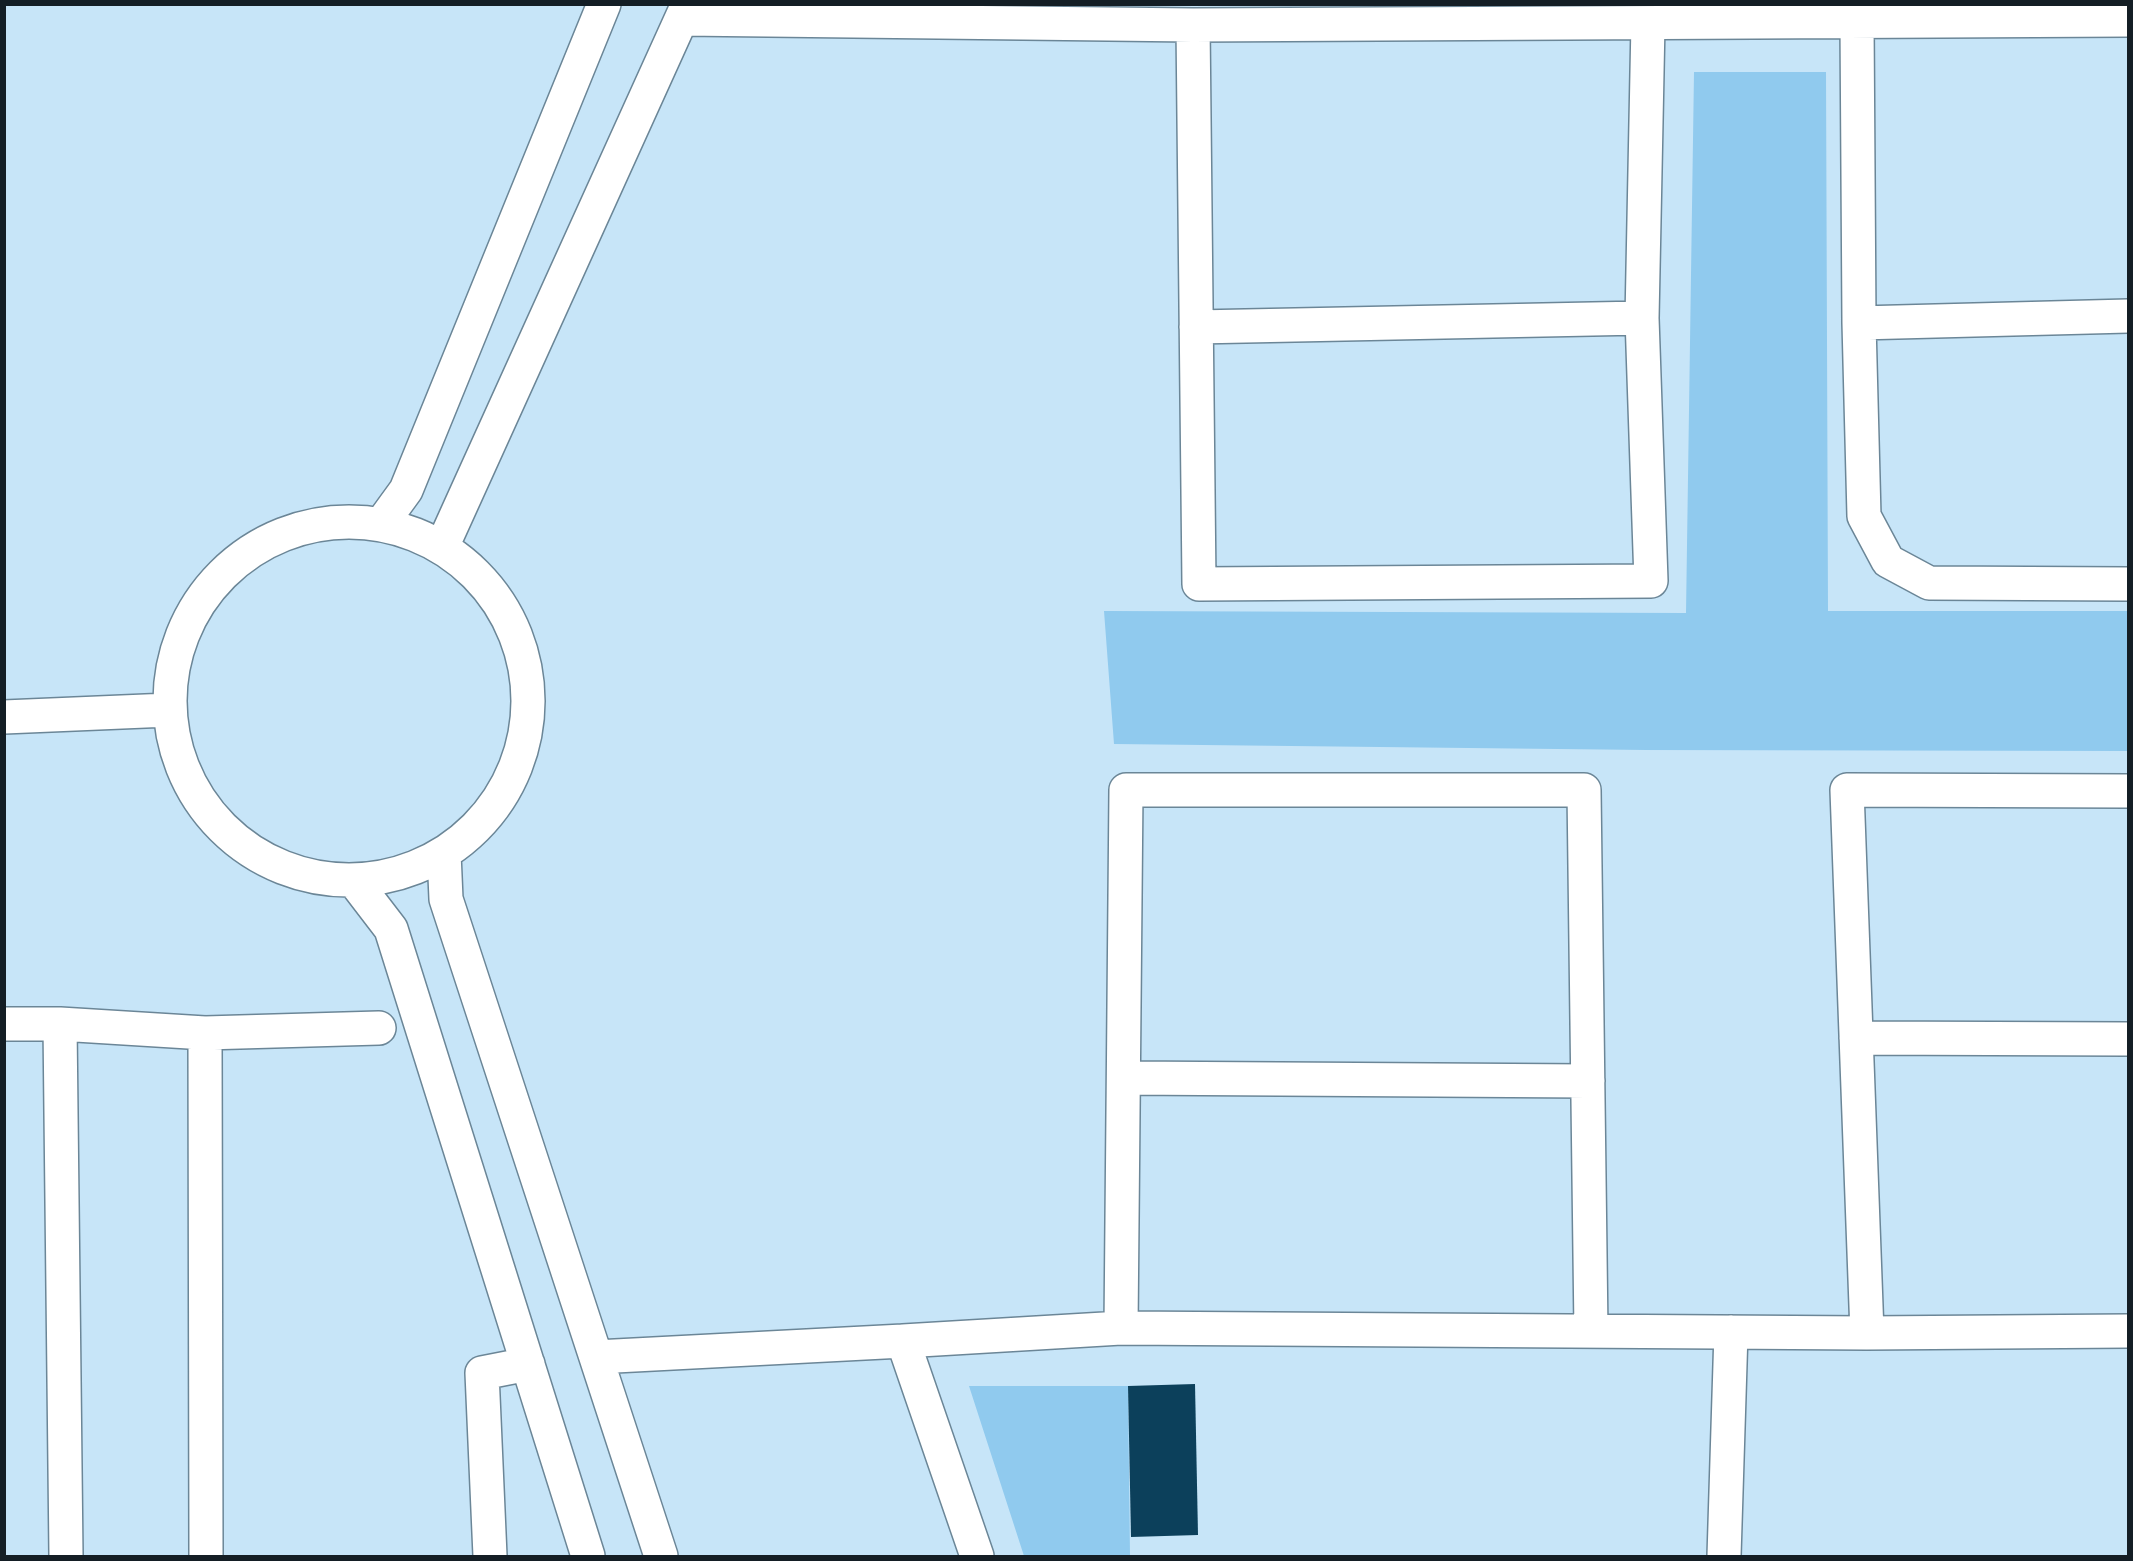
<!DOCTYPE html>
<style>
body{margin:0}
#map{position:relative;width:2133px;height:1561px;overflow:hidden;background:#c7e5f8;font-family:"PT Sans Narrow",sans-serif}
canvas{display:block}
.frame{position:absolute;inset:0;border:6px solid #141e25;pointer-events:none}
</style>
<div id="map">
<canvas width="2133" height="1561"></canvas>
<div class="frame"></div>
</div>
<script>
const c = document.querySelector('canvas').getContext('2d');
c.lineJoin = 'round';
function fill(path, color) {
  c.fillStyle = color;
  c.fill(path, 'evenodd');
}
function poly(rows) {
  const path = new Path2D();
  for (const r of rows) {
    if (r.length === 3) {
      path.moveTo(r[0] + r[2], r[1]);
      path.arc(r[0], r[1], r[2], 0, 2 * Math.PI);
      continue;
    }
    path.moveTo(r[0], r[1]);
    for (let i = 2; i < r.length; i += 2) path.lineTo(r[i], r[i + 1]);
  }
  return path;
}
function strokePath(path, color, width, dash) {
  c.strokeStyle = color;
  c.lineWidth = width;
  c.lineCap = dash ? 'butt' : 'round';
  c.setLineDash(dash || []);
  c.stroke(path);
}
fill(poly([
 [1694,72,1826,72,1828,611,2128,611,2128,751,1646,750,1114,744,1104,611,1686,613],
 [969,1386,1128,1386,1130,1556,1024,1556]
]), '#90caee');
fill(poly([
 [1195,1384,1198,1535,1131,1537,1128,1386]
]), '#0c405b');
const minor = poly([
 [683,19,1193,25,2128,20],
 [1857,22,1859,323,1864,516,1888,561,1929,583,2128,584],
 [1193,25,1199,584,1651,581,1642,318,1648,23],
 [1859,323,2128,316],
 [1196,327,1642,318],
 [349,701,179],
 [382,523,406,490,604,4],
 [442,547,688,4],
 [4,717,169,710],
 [444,853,446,899,661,1556],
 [355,882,391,929,588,1556],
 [4,1024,60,1024,205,1033,379,1028],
 [60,1024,66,1556],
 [205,1033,206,1556],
 [1856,1038,2128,1039],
 [1125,1078,1588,1081],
 [1121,1328,1126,790,1584,790,1591,1331],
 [1867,1333,1847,790,2128,791],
 [596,1357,903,1341],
 [490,1556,482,1373,528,1364],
 [977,1556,903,1341,1121,1328,1867,1333,2128,1331],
 [1724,1556,1731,1332]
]);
strokePath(minor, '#6b8697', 36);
strokePath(minor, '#fff', 33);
</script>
